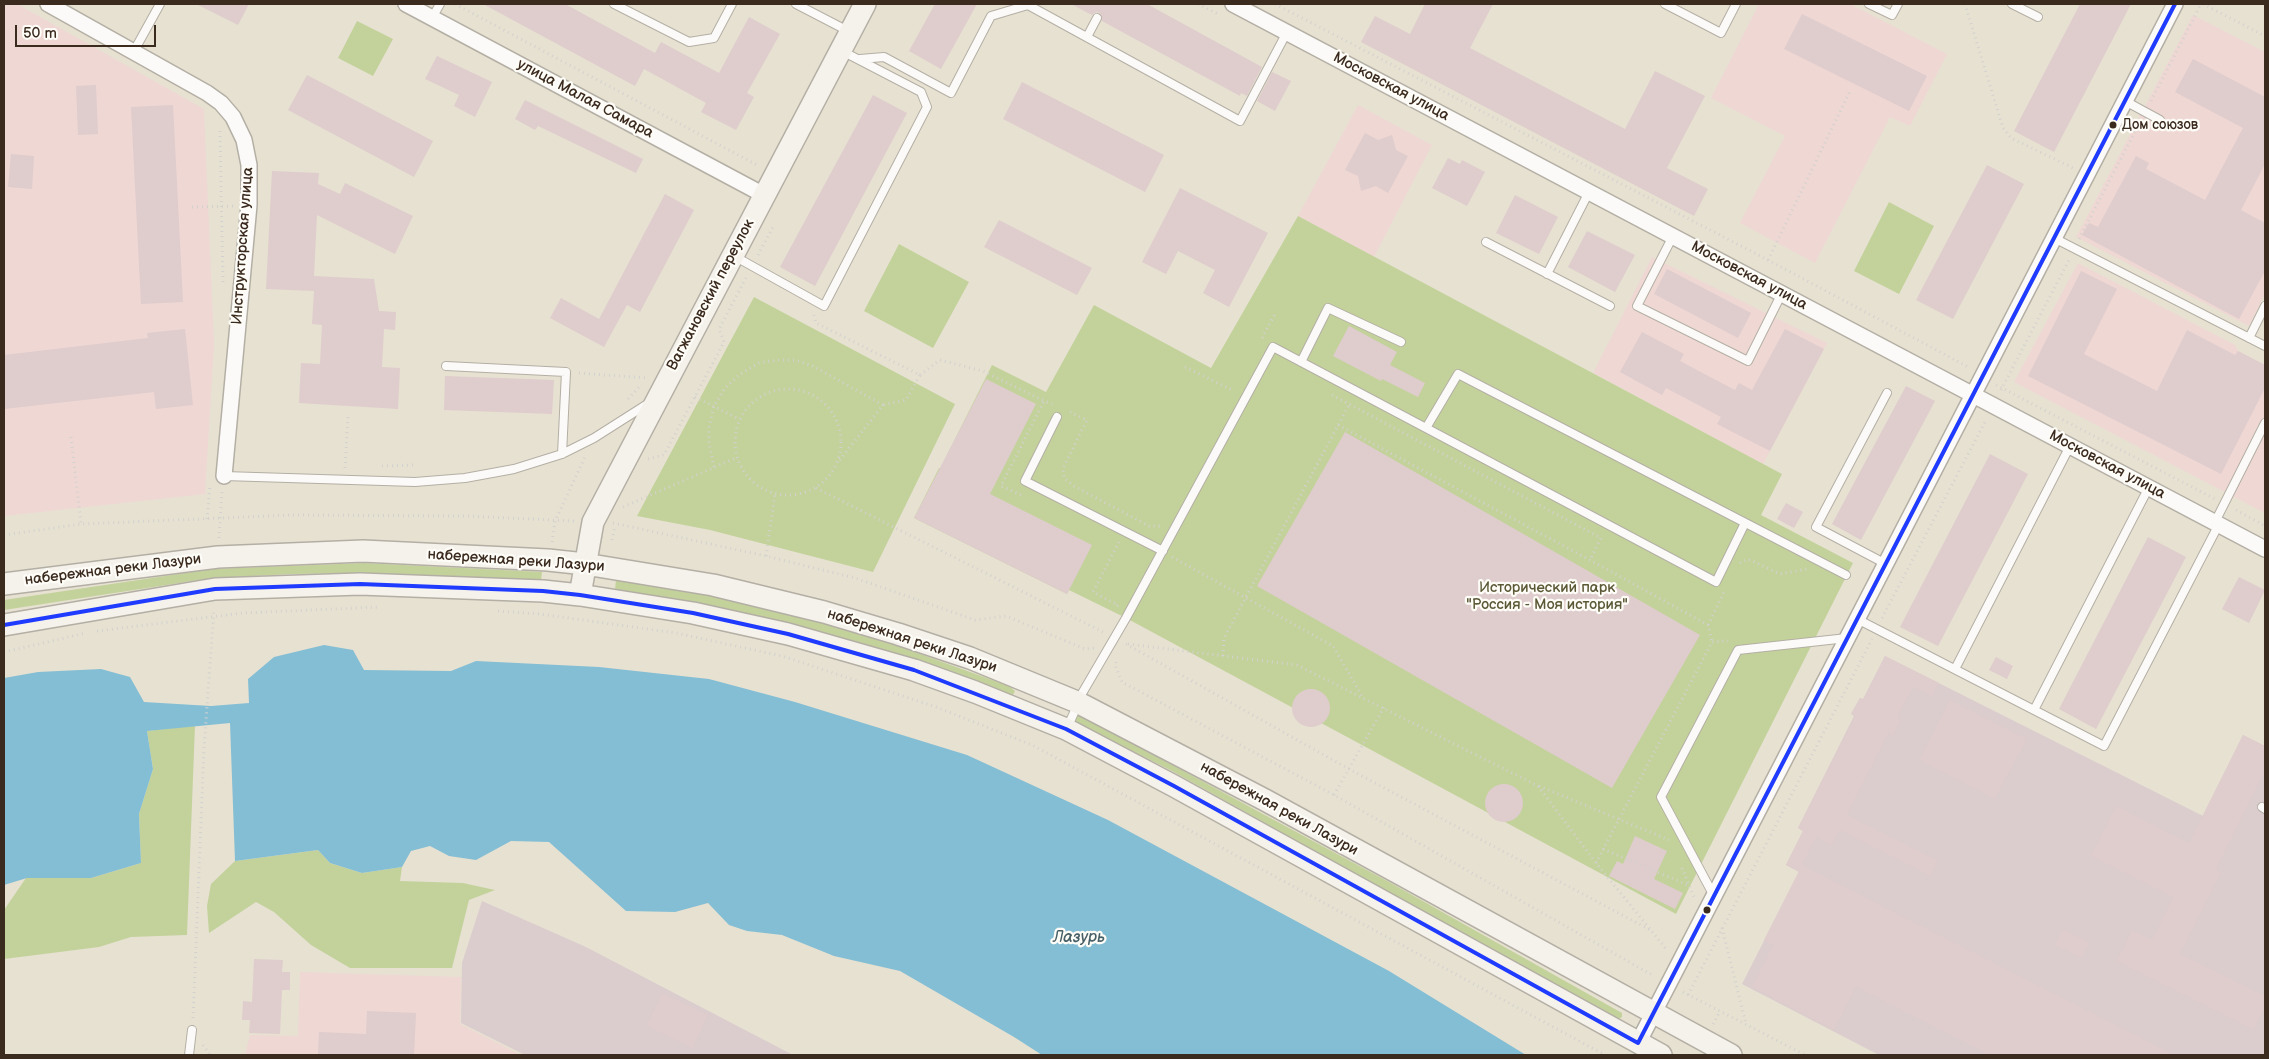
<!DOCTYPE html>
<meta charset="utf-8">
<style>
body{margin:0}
#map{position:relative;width:2269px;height:1059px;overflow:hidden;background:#e7e1d2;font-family:"Balsamiq Sans",sans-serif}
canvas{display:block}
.frame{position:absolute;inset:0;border:5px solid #3b2a1e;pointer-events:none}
.scale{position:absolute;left:15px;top:25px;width:141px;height:22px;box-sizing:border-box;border:2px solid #3b2a1e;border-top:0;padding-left:6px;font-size:15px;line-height:18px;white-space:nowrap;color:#3b2a1e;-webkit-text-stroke:4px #fdfcf7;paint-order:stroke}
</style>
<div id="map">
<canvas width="2269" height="1059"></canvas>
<div class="frame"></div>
<div class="scale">50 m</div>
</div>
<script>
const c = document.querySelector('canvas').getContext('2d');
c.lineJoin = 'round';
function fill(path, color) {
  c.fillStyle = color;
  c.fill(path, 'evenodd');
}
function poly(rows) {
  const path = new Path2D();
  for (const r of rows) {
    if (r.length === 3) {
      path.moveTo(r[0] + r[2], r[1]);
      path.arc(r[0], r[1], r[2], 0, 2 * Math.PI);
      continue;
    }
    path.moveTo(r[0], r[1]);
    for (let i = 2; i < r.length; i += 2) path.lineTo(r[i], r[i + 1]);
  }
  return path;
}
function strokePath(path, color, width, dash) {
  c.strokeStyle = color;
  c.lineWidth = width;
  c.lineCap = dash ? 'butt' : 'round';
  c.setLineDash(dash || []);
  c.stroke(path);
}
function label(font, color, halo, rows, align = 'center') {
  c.font = font + ' "Balsamiq Sans",sans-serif';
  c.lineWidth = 4.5;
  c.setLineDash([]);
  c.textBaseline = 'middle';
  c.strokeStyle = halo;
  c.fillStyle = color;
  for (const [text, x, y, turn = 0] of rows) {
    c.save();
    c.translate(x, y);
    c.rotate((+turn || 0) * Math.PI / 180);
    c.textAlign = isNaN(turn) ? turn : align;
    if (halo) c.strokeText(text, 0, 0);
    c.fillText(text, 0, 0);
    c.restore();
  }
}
fill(poly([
 [4,4,17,4,204,109,214,344,205,494,4,516],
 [1759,4,1850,4,1947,54,1910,126,1890,117,1815,263,1740,223,1785,136,1711,98],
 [2193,15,2265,52,2265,294,2249,326,2076,237],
 [1358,105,1432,145,1374,257,1298,216],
 [1652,257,1827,343,1763,464,1593,373],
 [2078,263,2235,345,2238,351,2265,365,2265,513,2014,382],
 [300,972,461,977,460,1024,521,1055,245,1055,250,1035,298,1036]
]), '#efd7d4');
fill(poly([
 [1885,656,2203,816,2243,735,2265,746,2265,1055,1879,1055,1742,984,1799,872,1786,865,1803,831,1798,828,1854,716,1851,714,1860,698,1863,699],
 [482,901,586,947,793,1055,525,1055,461,1023,462,963]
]), '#dbcdcd');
fill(poly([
 [357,21,393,39,373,76,338,58],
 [1889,202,1934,226,1899,294,1854,271],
 [1298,216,1782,474,1761,515,1853,563,1676,914,1126,618,1069,590,1067,594,914,518,939,468,948,473,946,457,992,365,1046,392,1094,305,1211,368],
 [899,244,969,282,933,348,864,311],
 [754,297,955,404,873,572,710,530,637,516],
 [364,563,542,572,541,581,364,573,293,574,212,578,4,610,4,600,212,569],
 [616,579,701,592,802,617,898,646,1009,686,1015,691,1012,697,798,628,699,603,615,590],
 [1078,714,1389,882,1622,1013,1622,1017,1617,1020,1172,771,1075,722,1074,715],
 [195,725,187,935,131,937,99,947,4,959,4,910,26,878,91,878,141,863,139,814,153,769,147,731],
 [318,850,330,863,362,873,402,867,400,881,463,883,495,890,469,900,452,968,350,968,311,945,274,912,256,902,209,933,207,906,211,884,235,861]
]), '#c3d29b');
fill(poly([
 [324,645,353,650,364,670,451,671,476,661,599,667,709,679,795,702,967,755,1108,820,1389,971,1526,1055,1042,1055,1014,1037,900,971,834,956,782,935,747,931,729,925,708,903,675,912,626,911,549,842,511,841,476,860,449,856,430,846,411,851,402,867,362,873,330,863,318,850,235,861,230,723,147,731,153,769,139,814,141,863,91,878,27,878,4,885,4,678,38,672,101,669,130,677,144,702,211,706,249,703,248,679,274,657]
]), '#84bed4');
fill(poly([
 [196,4,249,4,238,25],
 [483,4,565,4,655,53,661,42,719,73,749,17,780,34,747,93,754,97,736,130,701,112,706,103,644,69,635,86],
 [935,4,977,4,941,69,909,51],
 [1071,4,1147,4,1262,67,1247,96,1241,93,1240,96,1102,21,1100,13,1096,12,1092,15],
 [1425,4,1493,4,1470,48,1625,129,1655,71,1705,96,1667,168,1708,189,1694,216,1361,42,1375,16,1410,34],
 [2080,4,2131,4,2054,152,2014,131],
 [1802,14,1927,76,1909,111,1784,49],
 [437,56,492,82,475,117,454,106,459,95,425,79],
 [2193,59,2265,97,2265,164,2241,210,2265,223,2265,271,2239,319,2082,235,2089,223,2098,227,2136,156,2149,163,2146,169,2205,200,2243,128,2175,92],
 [1272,72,1291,81,1275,111,1257,101],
 [307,75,433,141,414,177,288,110],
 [1022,82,1164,155,1145,192,1003,119],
 [96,85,98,134,78,135,76,86],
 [873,95,907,113,815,286,780,267],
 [525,100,643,159,636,173,538,126,535,130,515,119],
 [173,105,183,302,141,304,131,107],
 [1365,133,1378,140,1392,135,1396,150,1408,156,1388,193,1376,186,1361,191,1358,176,1345,170],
 [11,154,34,156,32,189,8,187],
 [1448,158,1460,164,1462,160,1485,172,1467,206,1432,188],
 [1987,165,2024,184,1953,319,1916,300],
 [272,171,319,173,318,184,340,194,345,183,413,216,395,254,317,215,314,276,374,279,379,311,396,312,395,330,384,329,382,367,400,368,398,409,299,403,301,363,320,364,322,325,312,324,314,291,266,289],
 [1180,188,1268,233,1229,307,1203,293,1215,270,1178,251,1166,274,1142,262],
 [665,194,694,210,640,312,627,305,604,347,550,318,561,298,599,319],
 [1515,195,1558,217,1539,254,1496,233],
 [999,220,1092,268,1077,295,984,247],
 [1587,231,1635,255,1615,292,1568,267],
 [1667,269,1751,313,1738,338,1654,294],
 [2081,271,2117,289,2084,354,2157,391,2187,330,2235,355,2238,351,2265,365,2265,388,2221,474,2028,376],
 [1349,326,1397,352,1390,365,1425,383,1418,397,1382,379,1381,381,1333,356],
 [185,329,193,405,156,409,154,392,4,409,4,355,148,338,147,333],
 [1785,329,1824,349,1770,451,1717,424,1721,417,1666,388,1662,395,1620,372,1642,332,1684,354,1680,361,1710,377,1735,390,1739,383,1752,390],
 [445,376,554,380,552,414,444,410],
 [986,379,1036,404,990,494,1092,545,1067,594,914,518],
 [1906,386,1935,401,1861,540,1832,524],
 [1345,432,1700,635,1612,788,1257,586],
 [1990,454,2028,474,1938,646,1900,627],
 [1786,503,1803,512,1794,528,1777,519],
 [2148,537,2186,557,2096,729,2059,709],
 [2239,577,2265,590,2249,623,2222,609],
 [1885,656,1939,683,1932,696,1913,687,1897,717,1901,719,1893,736,1889,733,1847,815,1938,861,1930,876,1840,830,1832,845,1816,837,1802,865,2175,1055,1990,1055,1856,987,1834,1030,1752,987,1773,945,1764,940,1799,871,1786,865,1803,831,1798,828,1855,716,1851,714,1860,698,1863,700],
 [1996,657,2013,666,2007,679,1989,670],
 [1311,708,19],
 [1950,700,2027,739,1995,799,1919,760],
 [2243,735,2265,746,2265,771,2216,870,2221,872,2180,954,2265,996,2265,1007,2254,1030,2116,961,2132,930,2152,940,2173,897,2091,856,2116,806,2189,843],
 [1504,803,19],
 [1635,836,1667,851,1654,879,1683,893,1675,909,1609,876,1617,861,1623,864],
 [2063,929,2090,943,2082,958,2055,945],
 [254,959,283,960,282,972,290,972,290,990,282,990,280,1034,249,1033,250,1020,242,1020,243,1001,252,1002],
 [662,993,708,1015,693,1048,646,1026],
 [367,1011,416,1013,414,1055,318,1055,319,1032,366,1034]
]), '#dfcccc');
const lane = poly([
 [614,4,689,42,714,38,732,4],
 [796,4,850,32],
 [1665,4,1721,33,1736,4],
 [1869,4,1892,15,1898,4],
 [2012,4,2038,17],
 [432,18,440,4],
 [1087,37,1097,18],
 [134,51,160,4],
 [860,59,884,57,951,93,991,16,1028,5,1240,121,1287,32],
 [2125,101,2160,120],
 [1673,236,1637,306,1748,361,1782,293],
 [2054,238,2265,346],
 [1486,242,1610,306],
 [734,256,824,306,927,107,921,92,842,51],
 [1547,274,1589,192],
 [2249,338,2265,306],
 [1301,362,1328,308,1401,342],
 [446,366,566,372,562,454],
 [1057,417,1025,481,1163,551],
 [1426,428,1716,582,1745,523],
 [224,476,415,482,465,478,514,469,562,454,594,438,649,403],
 [2215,522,2265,423],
 [1886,564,1816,527,1887,393],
 [1857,619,2104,746,2219,524],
 [1955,669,2070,446],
 [2034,710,2149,487],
 [1067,728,1078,704,1077,702,1126,618,1273,347,1426,428,1458,374,1846,575],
 [2262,807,2265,809],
 [1714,896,1661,797,1738,650,1847,638],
 [189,1055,192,1030]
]);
const street = poly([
 [48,4,207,93,221,103,233,117,244,140,249,165,249,205,224,476],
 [406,4,764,195],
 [1233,4,2265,549],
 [1638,1043,2175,4]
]);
const secondary = poly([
 [4,584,218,557,363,551,548,560,585,564,713,585,824,612,898,634,970,658,1077,702,1265,800,1731,1055],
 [580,595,593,522,865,4],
 [4,625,215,589,360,584,543,591,580,595,693,613,788,634,914,670,975,692,1066,729,1174,786,1661,1055]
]);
strokePath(lane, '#b4afa4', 10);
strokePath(street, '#b4afa4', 18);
strokePath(secondary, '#b4afa4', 24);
strokePath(poly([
 [455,4,757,165],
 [1198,4,1220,15],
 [1275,4,1768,260,1970,368],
 [1965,4,2003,128,2011,138,2073,168],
 [2203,4,2265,36],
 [2151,101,2201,4],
 [220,131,223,284],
 [192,207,234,206],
 [2079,239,2140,122],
 [758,255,774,225],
 [1768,260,1850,91],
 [814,315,816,323,920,375,906,400,883,405],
 [1262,338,1275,314],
 [1185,367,1234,391],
 [579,373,647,378],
 [920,375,940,360,983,371,1044,401],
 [1996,385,2215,499],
 [788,442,53],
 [2001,390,2069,260],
 [1332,395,1601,538,1590,560],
 [695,397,739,419],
 [628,399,641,385],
 [1070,412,1087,420,1063,468,1064,478,1074,486,1149,526,1160,526],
 [1338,425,1590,560,1708,625,1712,642],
 [71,437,81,524],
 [648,459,664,455,724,342,719,329,747,276],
 [382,466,416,465],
 [714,467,709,443,709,428,714,406,725,388,740,374,759,363,777,360,795,360,813,366,883,405,839,461],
 [345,468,348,416],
 [816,488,1103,632],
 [1021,495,1001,486,1044,401,1052,404],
 [623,507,736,458],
 [2236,510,2265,526],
 [207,519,210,485],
 [613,523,766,556,855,578,975,620,1006,616,1085,649,1094,648],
 [4,535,81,524,292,515,466,516,575,521],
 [219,538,222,492],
 [612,540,615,526],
 [552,542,555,521,585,457],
 [766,556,775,494],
 [1172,557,1333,646,1362,696],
 [1740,563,1748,559,1780,574,1807,569],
 [1117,606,1118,605,1093,592,1119,542],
 [498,611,540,614,676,633,782,656,936,707,1032,745,1605,1055],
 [1882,618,1986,420],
 [1708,625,1724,592],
 [97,631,243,613,380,607],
 [1126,644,1349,769,1652,931],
 [1128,644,1297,665,1538,786,1596,863,1667,950],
 [4,652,86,633],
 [1223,656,1224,638,1349,405],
 [1116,662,1115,665,1122,682,1334,795,1654,976],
 [1539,786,1669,840],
 [1334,795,1384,707],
 [1603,849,1690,886],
 [1596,863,1712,642,1728,641],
 [1682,868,1694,897],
 [1722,928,1746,1024],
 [1683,992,1805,1055],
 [1688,995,1872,639],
 [193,1018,204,749,214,609],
 [1713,1024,1720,1011],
 [203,1045,210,1055]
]), '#d3d1cd', 3, [1, 4]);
strokePath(lane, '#fbfaf8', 8);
strokePath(street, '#fbfaf8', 15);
strokePath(secondary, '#f5f1eb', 21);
strokePath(poly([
 [4,625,215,589,360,584,543,591,580,595,693,613,788,634,914,670,1066,729,1174,786,1638,1043,2175,4]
]), '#1f3bff', 4);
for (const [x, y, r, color] of [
 [2113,125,4.5,"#3b2a1e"],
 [1707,910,4.5,"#3b2a1e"]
]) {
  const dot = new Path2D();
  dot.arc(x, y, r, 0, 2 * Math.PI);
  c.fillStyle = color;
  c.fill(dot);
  strokePath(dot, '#fdfcf7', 2);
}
label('14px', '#3b2a1e', '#fdfcf7', [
 ["Дом союзов",2122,125]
], 'left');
label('15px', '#3b2a1e', '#fdfcf7', [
 ["Московская улица",1391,87,28],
 ["улица Малая Самара",585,99,28],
 ["Инструкторская улица",243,246,-86],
 ["Московская улица",1749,276,28],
 ["Вагжановский переулок",711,295,-62],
 ["Московская улица",2107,465,28],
 ["набережная реки Лазури",516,561,4],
 ["набережная реки Лазури",113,570,-7],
 ["набережная реки Лазури",912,641,18],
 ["набережная реки Лазури",1279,809,29]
]);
label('15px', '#5b5836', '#fdfcf7', [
 ["Исторический парк",1547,588],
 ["\"Россия - Моя история\"",1547,605]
]);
label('italic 16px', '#475f67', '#fdfcf7', [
 ["Лазурь",1079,938]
]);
</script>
